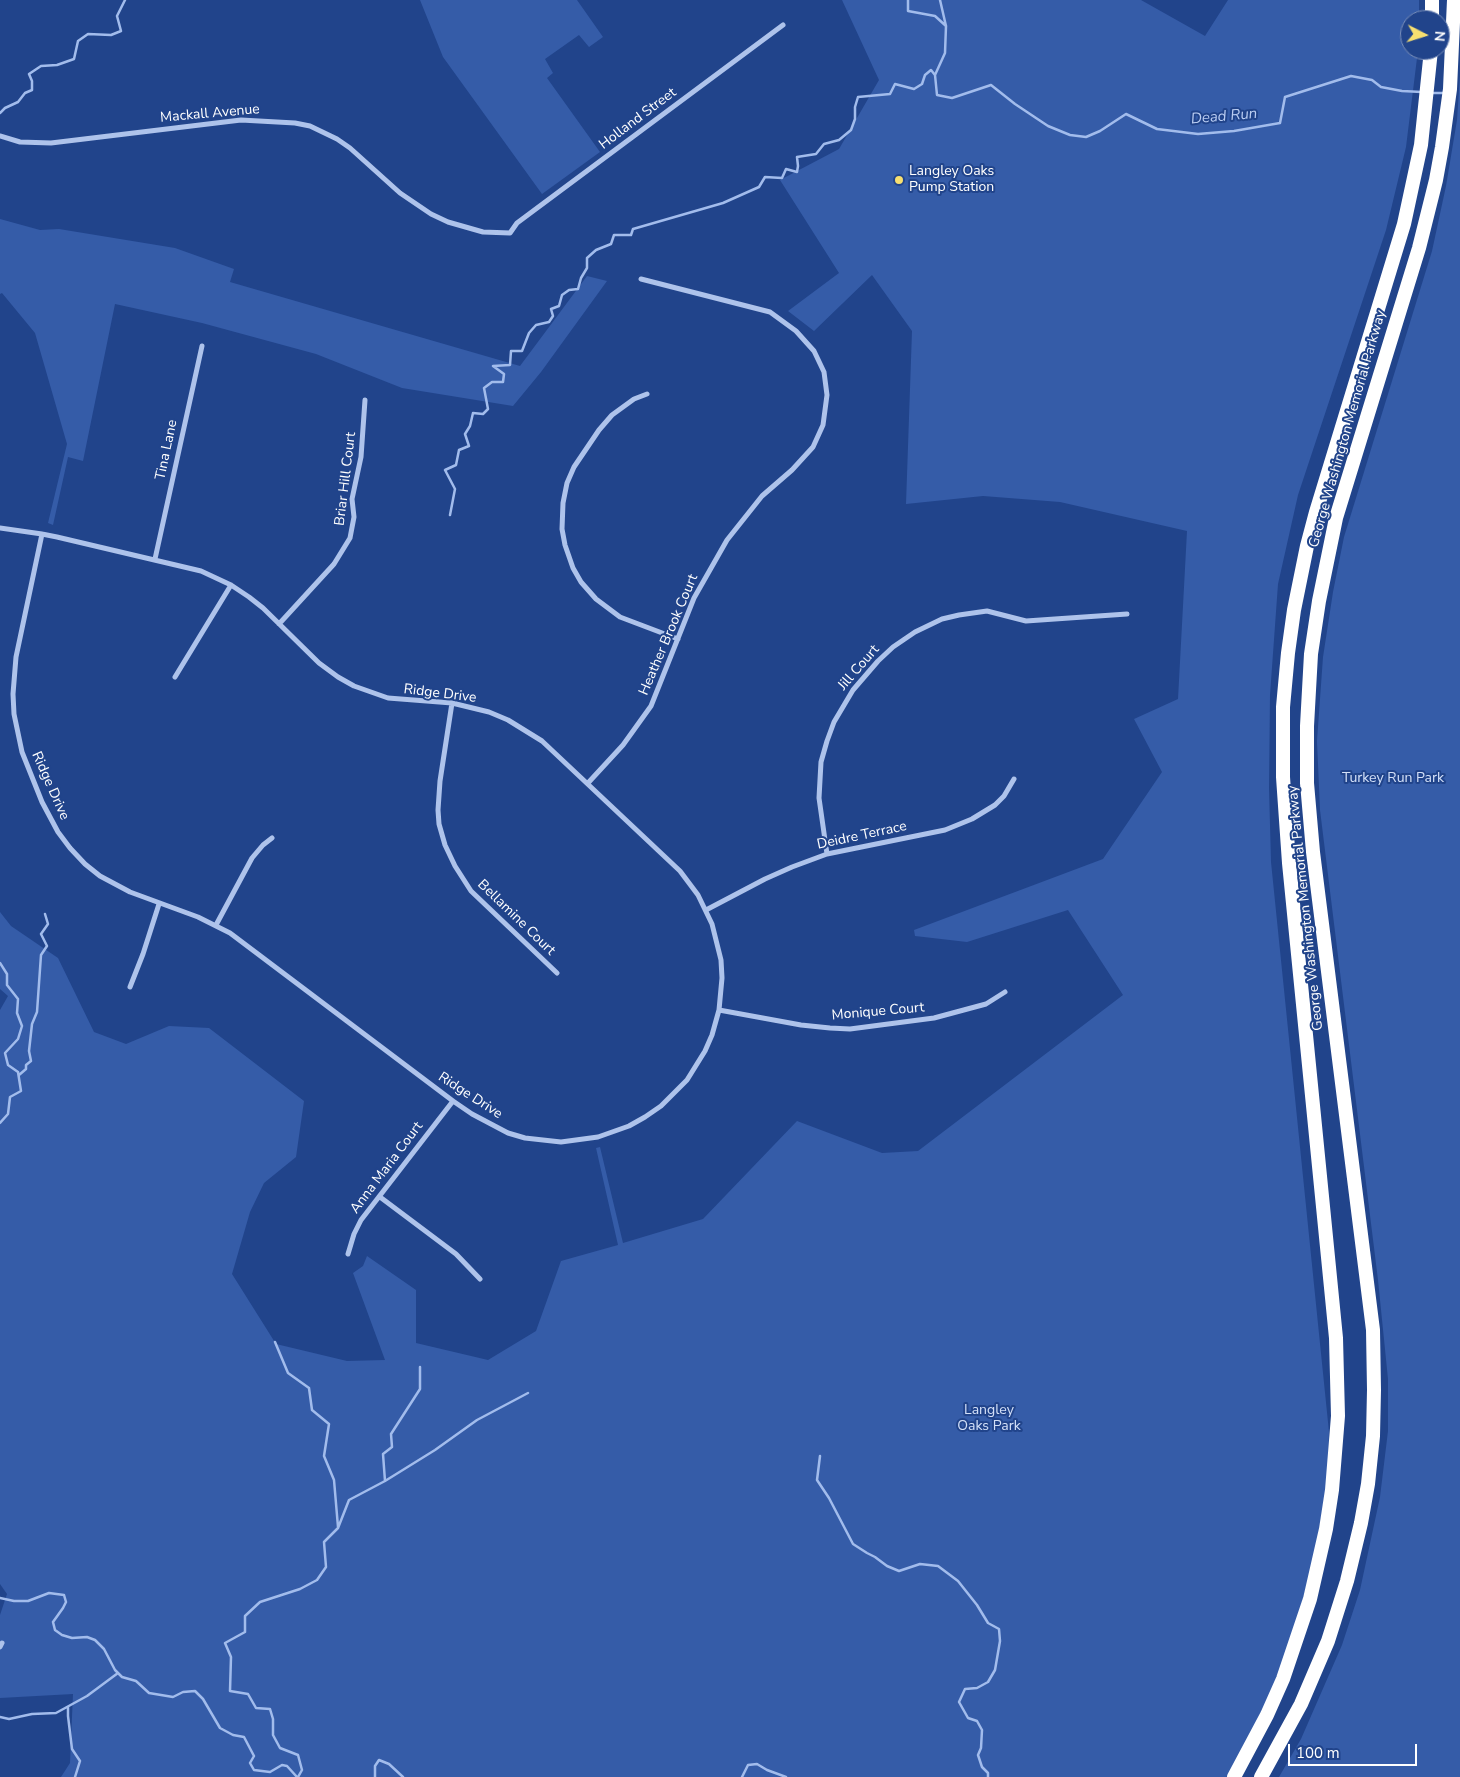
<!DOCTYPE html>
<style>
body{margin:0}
#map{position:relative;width:1460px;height:1777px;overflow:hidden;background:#21448b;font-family:"Nunito Sans",sans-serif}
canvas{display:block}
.north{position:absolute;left:1400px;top:10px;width:50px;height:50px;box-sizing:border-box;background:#21448b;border:1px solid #7a8fb9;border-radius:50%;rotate:95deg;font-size:14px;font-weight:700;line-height:20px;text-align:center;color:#fff}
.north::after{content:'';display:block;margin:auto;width:18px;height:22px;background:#f7df70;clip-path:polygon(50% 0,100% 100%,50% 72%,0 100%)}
.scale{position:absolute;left:1288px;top:1744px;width:129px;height:22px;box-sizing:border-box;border:2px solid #fff;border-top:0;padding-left:6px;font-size:15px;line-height:18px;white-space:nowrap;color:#fff;-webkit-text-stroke:4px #21448b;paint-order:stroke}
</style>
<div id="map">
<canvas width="1460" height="1777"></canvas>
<div class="north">N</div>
<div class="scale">100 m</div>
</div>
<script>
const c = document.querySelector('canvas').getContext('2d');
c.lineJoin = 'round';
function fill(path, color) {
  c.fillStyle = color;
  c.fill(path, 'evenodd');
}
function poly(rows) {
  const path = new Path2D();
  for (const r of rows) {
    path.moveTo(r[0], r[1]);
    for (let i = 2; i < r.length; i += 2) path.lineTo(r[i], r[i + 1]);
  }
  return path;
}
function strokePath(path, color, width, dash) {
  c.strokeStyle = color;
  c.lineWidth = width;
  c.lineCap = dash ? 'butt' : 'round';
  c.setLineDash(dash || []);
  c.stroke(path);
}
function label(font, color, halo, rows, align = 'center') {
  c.font = font + ' "Nunito Sans",sans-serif';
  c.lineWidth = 4;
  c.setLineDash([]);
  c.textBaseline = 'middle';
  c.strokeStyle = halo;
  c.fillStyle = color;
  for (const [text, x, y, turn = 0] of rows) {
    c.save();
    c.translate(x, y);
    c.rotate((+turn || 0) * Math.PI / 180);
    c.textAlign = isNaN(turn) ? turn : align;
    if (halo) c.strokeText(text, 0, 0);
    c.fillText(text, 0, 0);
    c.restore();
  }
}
fill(poly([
 [420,0,577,0,603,37,589,47,579,35,545,59,553,73,547,78,600,152,542,194,443,57],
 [842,0,1141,0,1205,36,1228,0,1419,0,1419,20,1410,20,1410,50,1418,50,1406,147,1386,230,1298,495,1278,584,1270,695,1269,788,1271,862,1329,1432,1328,1474,1315,1554,1289,1650,1263,1713,1227,1777,61,1777,70,1763,73,1694,0,1698,0,1615,7,1594,0,1584,0,1010,8,996,0,989,0,912,11,926,58,958,94,1032,126,1044,169,1026,209,1028,304,1101,296,1157,264,1183,250,1212,232,1274,276,1344,347,1361,385,1360,353,1273,363,1266,367,1256,416,1290,416,1343,488,1360,536,1331,561,1261,618,1245,596,1148,600,1147,623,1243,703,1219,797,1121,882,1153,918,1151,1123,995,1068,910,967,942,915,936,914,930,1103,859,1107,853,1162,772,1134,719,1178,699,1187,531,1060,502,983,496,906,504,912,331,872,275,814,331,788,311,839,273,780,180,839,149,879,80],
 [1460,76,1460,1777,1279,1777,1301,1739,1342,1645,1360,1590,1380,1497,1388,1431,1388,1379,1378,1280,1320,810,1317,741,1323,657,1333,592,1344,537,1432,251,1446,186,1457,120],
 [0,219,40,230,59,229,175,248,234,269,230,282,520,366,587,276,607,281,541,372,513,406,402,388,316,354,202,323,115,304,83,461,68,457,53,525,48,523,67,444,35,333,2,293,0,294]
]), '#355ca8');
strokePath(poly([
 [908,0,908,11,935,16,946,26],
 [940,0,946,26,945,53,935,75,937,95,952,98,991,85,1015,104,1048,126,1070,135,1086,137,1100,131,1126,114,1157,129,1198,134,1234,131,1280,123,1285,97,1351,76,1372,80,1381,87,1402,91,1422,92],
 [1432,93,1444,93],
 [0,113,5,108,18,102,25,93,32,90,32,81,29,74,41,66,57,65,74,59,78,41,88,34,111,35,121,31,117,16,125,0],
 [450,515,455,489,445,470,456,465,459,450,469,446,465,434,470,426,473,413,483,414,488,409,484,388,492,382,503,382,504,374,493,366,510,365,511,351,522,351,529,333,536,325,549,322,553,316,551,309,559,306,562,295,569,290,578,289,581,278,587,268,587,258,596,250,611,244,614,235,631,235,633,229,723,203,759,187,765,177,782,178,786,169,797,172,798,166,797,157,816,154,824,144,839,140,851,130,855,119,855,107,858,97,890,94,895,84,914,89,922,84,925,75,931,70,935,75],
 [0,963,7,974,7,985,18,999,17,1013,22,1026,18,1039,5,1053,8,1065,18,1072,21,1091,10,1097,8,1114,0,1123],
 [19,1075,26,1069,26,1065,31,1061,29,1051,32,1024,37,1012,41,955,47,946,41,934,48,924,45,914],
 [275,1342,288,1373,309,1388,312,1410,329,1424,324,1456,334,1480,338,1527],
 [820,1456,817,1480,829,1498,853,1544,867,1553,875,1557,887,1566,899,1571,920,1564,938,1566,958,1581,977,1605,988,1623,999,1629,1000,1641,995,1670,988,1682,977,1688,965,1689,959,1702,968,1718,977,1721,982,1730,981,1748,978,1755,982,1767,988,1773,988,1777],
 [385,1481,383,1454,392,1447,391,1434,420,1389,420,1367],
 [0,1598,14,1601,28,1601,49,1593,64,1595,66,1602,63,1608,53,1622,55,1630,62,1635,72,1638,87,1637,95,1640,104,1649,115,1670,122,1677,136,1681,149,1693,173,1697,183,1692,195,1691,203,1699,220,1728,233,1735,244,1737,254,1756,250,1763,254,1770,270,1772,282,1765,287,1766,297,1777],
 [68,1707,68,1716,72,1749,80,1761,75,1777],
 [0,1717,9,1719,32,1714,56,1713,87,1696,118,1673],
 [298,1777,302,1770,298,1755,280,1748,273,1735,273,1719,270,1709,256,1708,248,1694,230,1691,231,1657,225,1643,245,1632,245,1616,260,1602,300,1589,317,1580,326,1567,324,1542,338,1528,349,1500,385,1481,435,1450,477,1420,528,1393],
 [375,1777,375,1766,379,1760,389,1764,403,1777],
 [742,1777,748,1765,757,1764,767,1770,786,1777]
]), '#a2bcec', 2.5);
strokePath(poly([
 [0,136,20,142,51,143,241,120,295,123,310,126,337,139,350,148,400,193,431,214,448,222,483,232,510,233,517,223,783,25],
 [647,394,634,399,612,415,599,430,574,467,567,483,563,503,562,529,565,545,573,568,581,582,596,599,620,617,678,639],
 [0,528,42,534,57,537,201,571,231,585,249,597,263,608,319,663,338,677,354,686,388,698,452,703,489,712,508,720,542,741,680,871,698,895,712,924,721,960,722,978,719,1010,712,1035,705,1051,687,1080,661,1106,645,1117,629,1126,598,1137,561,1142,525,1138,508,1133,472,1114,453,1101,230,933,198,917,130,892,100,876,85,864,70,848,58,832,42,802,22,752,14,714,13,694,16,657,42,534],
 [155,559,202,346],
 [279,624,334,564,350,538,354,517,352,499,361,457,365,400],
 [175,677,231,585],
 [452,703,440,781,438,810,439,824,445,845,455,866,471,891,557,973],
 [588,783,623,745,651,706,694,598,727,540,762,496,792,470,813,447,823,425,827,395,824,372,814,351,796,331,770,312,641,279],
 [827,854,819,798,821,762,827,741,834,722,853,690,878,661,893,647,915,632,942,619,959,615,987,611,1026,621,1127,614],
 [706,910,765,879,792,867,827,854,945,830,972,819,995,805,1004,796,1014,779],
 [216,925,252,858,263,845,272,838],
 [130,987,143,954,159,904],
 [719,1010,801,1025,830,1028,850,1029,934,1018,986,1004,1005,992],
 [380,1197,456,1254,480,1279],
 [348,1254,354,1234,361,1220,453,1101],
 [0,1647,2,1643]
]), '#aec3eb', 5);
strokePath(poly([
 [1432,0,1432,20],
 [1234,1777,1267,1715,1283,1679,1310,1599,1326,1529,1332,1490,1338,1416,1336,1338,1289,863,1283,777,1283,707,1288,653,1294,610,1307,546,1316,512,1404,224,1421,145,1431,50],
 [1261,1777,1301,1704,1328,1641,1347,1581,1361,1523,1368,1484,1373,1436,1374,1390,1373,1330,1313,852,1307,783,1307,726,1311,654,1319,601,1336,518,1419,248,1436,180,1442,147,1450,89,1454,0]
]), '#fff', 14);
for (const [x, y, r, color] of [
 [899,180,5,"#f7df70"]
]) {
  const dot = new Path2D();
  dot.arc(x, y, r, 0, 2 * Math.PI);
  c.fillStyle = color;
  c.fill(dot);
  strokePath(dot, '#21448b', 2);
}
label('14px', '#fff', '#21448b', [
 ["Mackall Avenue",210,114,-5],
 ["Holland Street",638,119,-37],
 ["George Washington Memorial Parkway",1348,429,-74],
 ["Tina Lane",167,450,-78],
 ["Briar Hill Court",346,479,-83],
 ["Heather Brook Court",669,635,-67],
 ["Jill Court",859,668,-49],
 ["Ridge Drive",440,694,7],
 ["Ridge Drive",50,786,66],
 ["Deidre Terrace",862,836,-12],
 ["George Washington Memorial Parkway",1306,908,-96],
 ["Bellamine Court",516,918,44],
 ["Monique Court",878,1012,-5],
 ["Ridge Drive",470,1096,33],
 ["Anna Maria Court",387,1168,-53]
]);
label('14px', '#fff', '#21448b', [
 ["Langley Oaks",909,172],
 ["Pump Station",909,188]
], 'left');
label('14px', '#d3e0f8', '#21448b', [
 ["Turkey Run Park",1393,779],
 ["Langley",989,1411],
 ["Oaks Park",989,1427]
]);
label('italic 15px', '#bacdf2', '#21448b', [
 ["Dead Run",1224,117,-5]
]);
</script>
